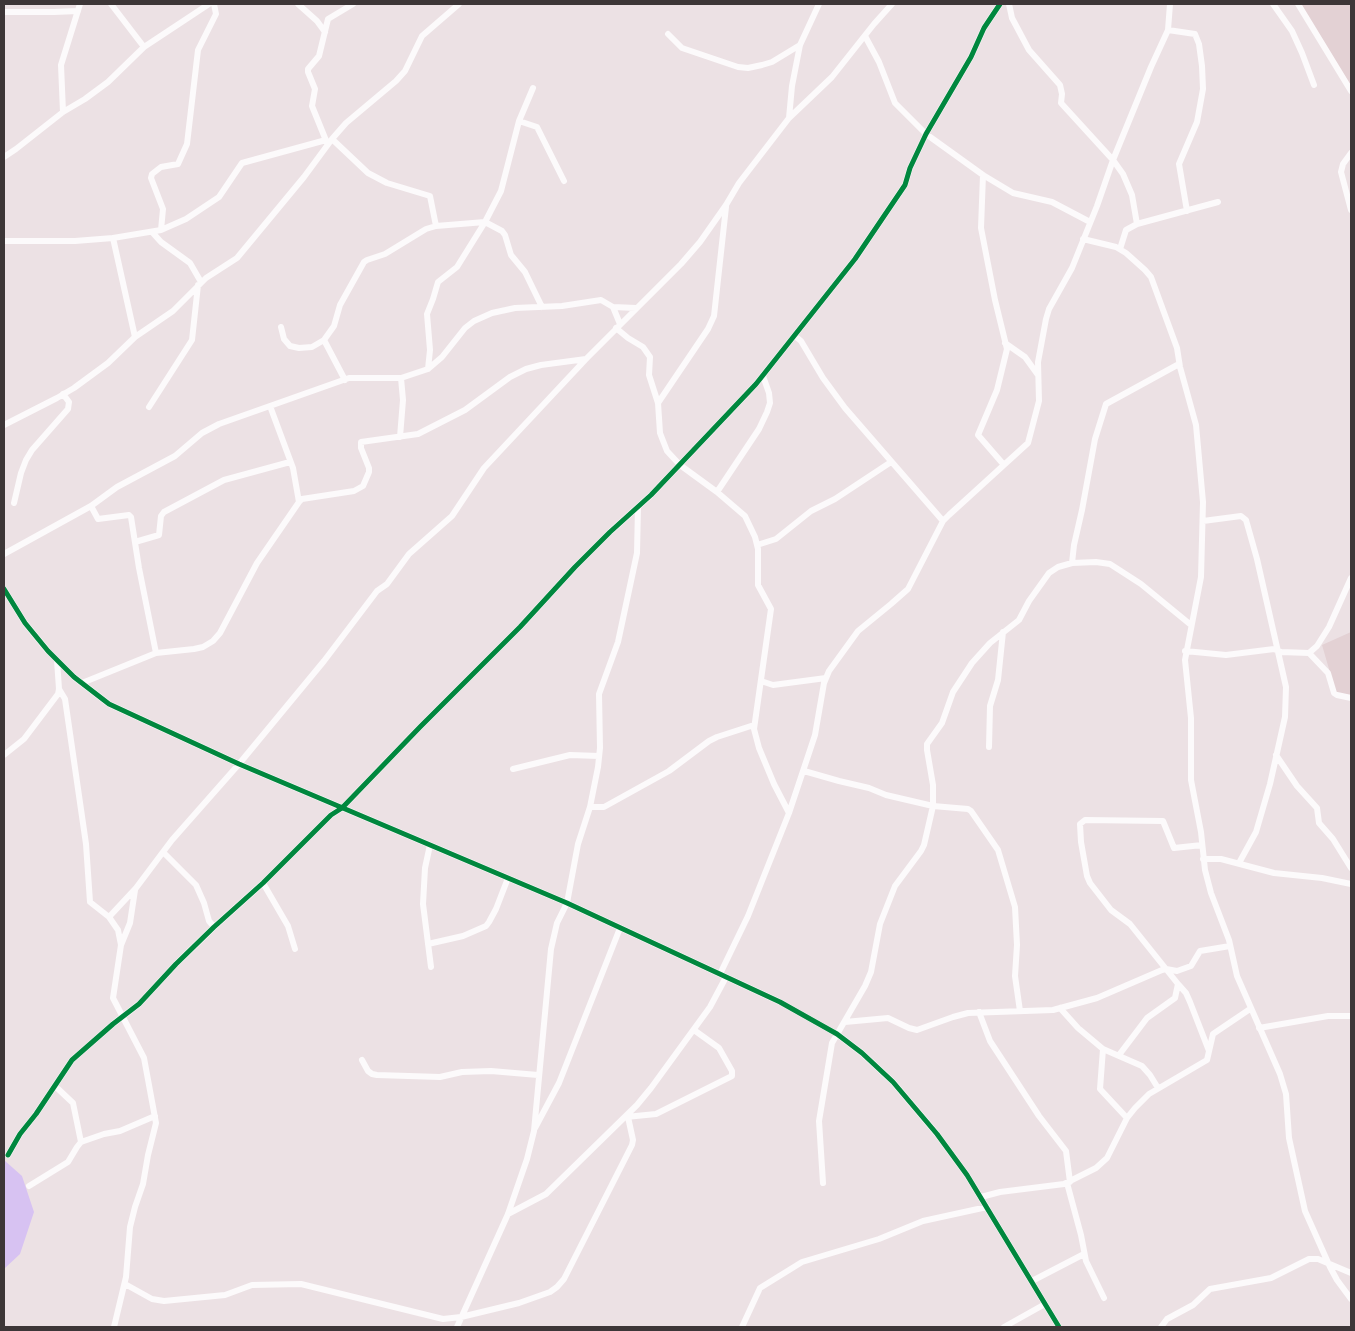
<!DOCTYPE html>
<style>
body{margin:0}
#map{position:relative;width:1355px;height:1331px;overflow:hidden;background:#ece1e4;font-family:"Fira Sans",sans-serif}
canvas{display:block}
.frame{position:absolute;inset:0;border:5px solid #3d3637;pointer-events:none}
</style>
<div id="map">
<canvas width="1355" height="1331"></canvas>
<div class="frame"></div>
</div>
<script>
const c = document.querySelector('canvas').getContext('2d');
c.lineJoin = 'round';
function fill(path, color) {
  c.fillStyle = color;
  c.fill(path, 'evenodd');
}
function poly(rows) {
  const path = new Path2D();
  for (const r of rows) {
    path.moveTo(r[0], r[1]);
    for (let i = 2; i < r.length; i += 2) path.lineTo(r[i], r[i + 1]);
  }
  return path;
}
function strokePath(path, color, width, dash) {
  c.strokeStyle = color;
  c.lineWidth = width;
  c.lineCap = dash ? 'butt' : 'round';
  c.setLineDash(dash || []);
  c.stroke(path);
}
fill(poly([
 [1301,4,1351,4,1351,86],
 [1351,632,1351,696,1336,693,1322,645]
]), '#e3d1d4');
fill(poly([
 [4,1160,22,1176,34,1212,20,1254,4,1269]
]), '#d7c2f2');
strokePath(poly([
 [111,4,144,47],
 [298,4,317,21,325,32],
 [819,4,800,45,792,86,789,118,832,77,874,24,892,4],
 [1009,4,1012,18,1029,50,1060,85,1062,94,1061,103,1113,160,1123,174,1132,195,1137,224],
 [1273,4,1292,31,1302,53,1314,85],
 [1298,4,1351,91],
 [4,12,54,12,78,11],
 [1168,30,1195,34,1199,44,1202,66,1203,89,1197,122,1179,164,1187,211],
 [668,34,682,48,738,67,748,68,762,65,772,62,800,45],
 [865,36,879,62,895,103,926,134,983,175,1013,193,1052,202,1090,222],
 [63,112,61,65,80,4],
 [519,121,537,127,564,181],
 [332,139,368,173,387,183,430,196,436,226],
 [327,143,312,106,315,89,308,72,308,69,319,56,328,19,353,4],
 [1351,153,1343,164,1341,172,1351,210],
 [4,157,16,149,63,112,85,99,108,82,144,47,209,4],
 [983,175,981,228,995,300,1007,349,997,390,978,435,1004,465],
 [161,230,163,209,151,178,152,174,161,167,178,164,187,144,198,50,216,14,214,4],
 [152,232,161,242,190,263,201,282],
 [113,238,135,337],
 [1083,239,1116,247,1126,253,1145,270,1151,277,1177,348,1180,367,1196,425,1203,502,1201,577,1185,660,1191,718,1191,780,1201,832,1205,870,1211,893,1229,940,1237,976,1280,1074,1286,1094,1289,1138,1305,1211,1330,1267,1337,1280,1351,1299],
 [4,241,75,241,113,238,161,230,186,219,219,197,242,163,326,140],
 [1120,249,1126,230,1137,224,1218,202],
 [613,307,620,324],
 [281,327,284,339,290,346,299,348,312,347,324,340,334,326,340,305,364,262,367,260,385,254,426,229,436,226,485,222,502,231,505,235,511,255,525,272,542,307],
 [616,328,628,338,643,347,650,357,649,375,658,403,660,433,667,451,680,465,717,492,745,516,755,537,758,549,758,585,771,609,754,729,759,748,774,784,789,813],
 [795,336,801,341,823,378,845,408,943,521],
 [324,340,345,380],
 [1005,343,1025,357,1038,375],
 [428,369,430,350,427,314,433,299,438,282,457,267,485,222,501,191,519,121,533,88],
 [658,403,708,329,714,316,726,207],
 [270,406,293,468,299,502],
 [149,407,192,340,198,285],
 [4,425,57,398,74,388,108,363,135,337,173,311,206,278,237,258,304,177,332,139,346,123,396,81,405,71,422,36,459,4],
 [400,437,403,400,401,378],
 [717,492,759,429,767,412,770,403,769,393,763,376],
 [14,503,21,473,26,460,32,450,68,409,69,402,63,394],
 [91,506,98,519,129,515,131,517,139,568,156,653],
 [1203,521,1241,516,1246,520,1257,559,1286,687,1285,717,1270,784,1256,832,1239,863],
 [135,542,159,535,161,516,164,512,224,480,290,462],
 [757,545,776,539,811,511,835,499,891,462],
 [4,554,91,506,117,487,175,456,202,433,219,424,349,378,401,378,428,369,442,357,465,328,474,321,492,313,515,308,562,306,601,300,613,307,636,308],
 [1072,563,1074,545,1082,510,1095,439,1106,404,1179,364],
 [4,589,25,623,48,651,74,677,109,704,239,764,567,903,780,1002,837,1034,862,1053,893,1082,937,1134,967,1175,1059,1327],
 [1185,651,1226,655,1274,649,1281,652,1309,653,1317,646,1329,627,1351,578],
 [1309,653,1328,673,1334,693,1337,695,1351,698],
 [761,681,773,685,826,678],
 [82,683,156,653,194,649,203,647,213,641,220,633,257,563,299,502,302,499,354,491,363,486,369,472,369,468,361,448,361,442,418,434,465,410,510,377,526,369,541,365,586,359],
 [59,689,65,699,86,844,90,902,109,917,118,930,121,945,113,998,144,1058,156,1123,148,1155,143,1184,135,1207,130,1227,126,1277,114,1327],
 [989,747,990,706,998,680,1003,632],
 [4,755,24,739,58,694,59,689,57,660],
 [1276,755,1297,786,1317,808,1319,823,1333,839,1351,868],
 [513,769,570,755,599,756],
 [804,771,839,781,869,788,886,795,933,806,968,809,971,811,998,850,1015,907,1017,945,1015,976,1020,1011],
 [590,807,604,807,669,771,709,741,717,737,754,725],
 [430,845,425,868,423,904,431,967],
 [163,852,196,885,204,903,209,921,214,927],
 [1203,859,1221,859,1274,873,1322,878,1351,884],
 [263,883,288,926,295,949],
 [109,917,136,888,172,840,239,764,324,661,377,591,387,584,409,554,452,516,484,468,586,359,681,264,700,242,726,205,739,183,789,118],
 [428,944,463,936,486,926,489,922,496,909,508,878],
 [121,945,130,923,135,890],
 [720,974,748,916,789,813,815,735,824,683,829,671,858,631,891,604,908,589,943,521,949,515,1028,443,1039,401,1038,362,1046,319,1049,309,1072,268,1097,206,1113,160,1151,67,1168,30,1170,4],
 [1178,984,1186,993,1190,1002,1209,1051],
 [1060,1008,1078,1028,1103,1049,1142,1066,1150,1075,1158,1088],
 [979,1012,990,1041,1039,1116,1066,1151,1070,1182],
 [845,1022,888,1018,909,1028,917,1030,953,1017,968,1013,1053,1010,1097,998,1162,970,1166,969,1177,971,1191,966,1200,951,1230,946],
 [1259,1028,1328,1016,1351,1016],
 [1103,1049,1100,1089,1127,1118],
 [1119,1055,1147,1018,1175,998,1178,984,1130,924,1111,910,1090,883,1087,876,1081,842,1080,824,1085,820,1163,821,1174,848,1202,845],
 [362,1060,368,1071,372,1074,377,1075,440,1077,462,1072,491,1071,538,1075],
 [55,1086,73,1103,81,1142],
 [626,1117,656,1114,732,1076,732,1071,719,1048,694,1030],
 [535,1128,559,1083,620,928],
 [8,1155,20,1134,36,1114,72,1060,113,1024,139,1004,176,964,214,927,263,883,331,815,342,808,420,727,520,627,575,567,610,532,651,495,756,384,855,259,905,185,910,168,926,134,971,57,984,28,1000,4],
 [823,1183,819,1121,832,1043,865,986,871,972,880,924,895,886,921,851,924,845,933,806,933,785,927,750,927,744,942,723,953,692,972,663,990,643,1019,620,1029,601,1049,573,1058,567,1072,563,1096,562,1110,564,1141,584,1191,625],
 [1067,1183,1081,1235,1086,1261,1104,1298],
 [29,1186,68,1162,77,1147,81,1142,104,1134,120,1131,155,1116],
 [981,1197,1000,1192,1064,1184,1096,1168,1107,1158,1127,1118,1135,1108,1149,1094,1207,1060,1213,1034,1250,1009],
 [508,1214,546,1194,637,1105,651,1088,710,1007,726,977],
 [1032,1281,1084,1254],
 [125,1284,152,1299,164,1301,225,1295,252,1285,301,1284,443,1319,461,1317,519,1303,550,1292,557,1287,564,1279,632,1145,633,1140,628,1117],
 [457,1327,508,1214,527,1159,534,1131,551,949,557,923,567,903,578,844,590,807,598,767,600,748,599,694,618,642,637,553,638,507],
 [742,1327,760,1288,802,1262,879,1239,923,1221,987,1207],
 [1004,1327,1045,1304],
 [1161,1327,1167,1319,1193,1305,1210,1289,1271,1278,1309,1259,1318,1259,1351,1273]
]), '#fcfafb', 6);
strokePath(poly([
 [4,589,25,623,48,651,74,677,109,704,239,764,567,903,780,1002,837,1034,862,1053,893,1082,937,1134,967,1175,1059,1327],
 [8,1155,20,1134,36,1114,72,1060,113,1024,139,1004,176,964,214,927,263,883,331,815,342,808,420,727,520,627,575,567,610,532,651,495,756,384,855,259,905,185,910,168,926,134,971,57,984,28,1000,4]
]), '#00873e', 5);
</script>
